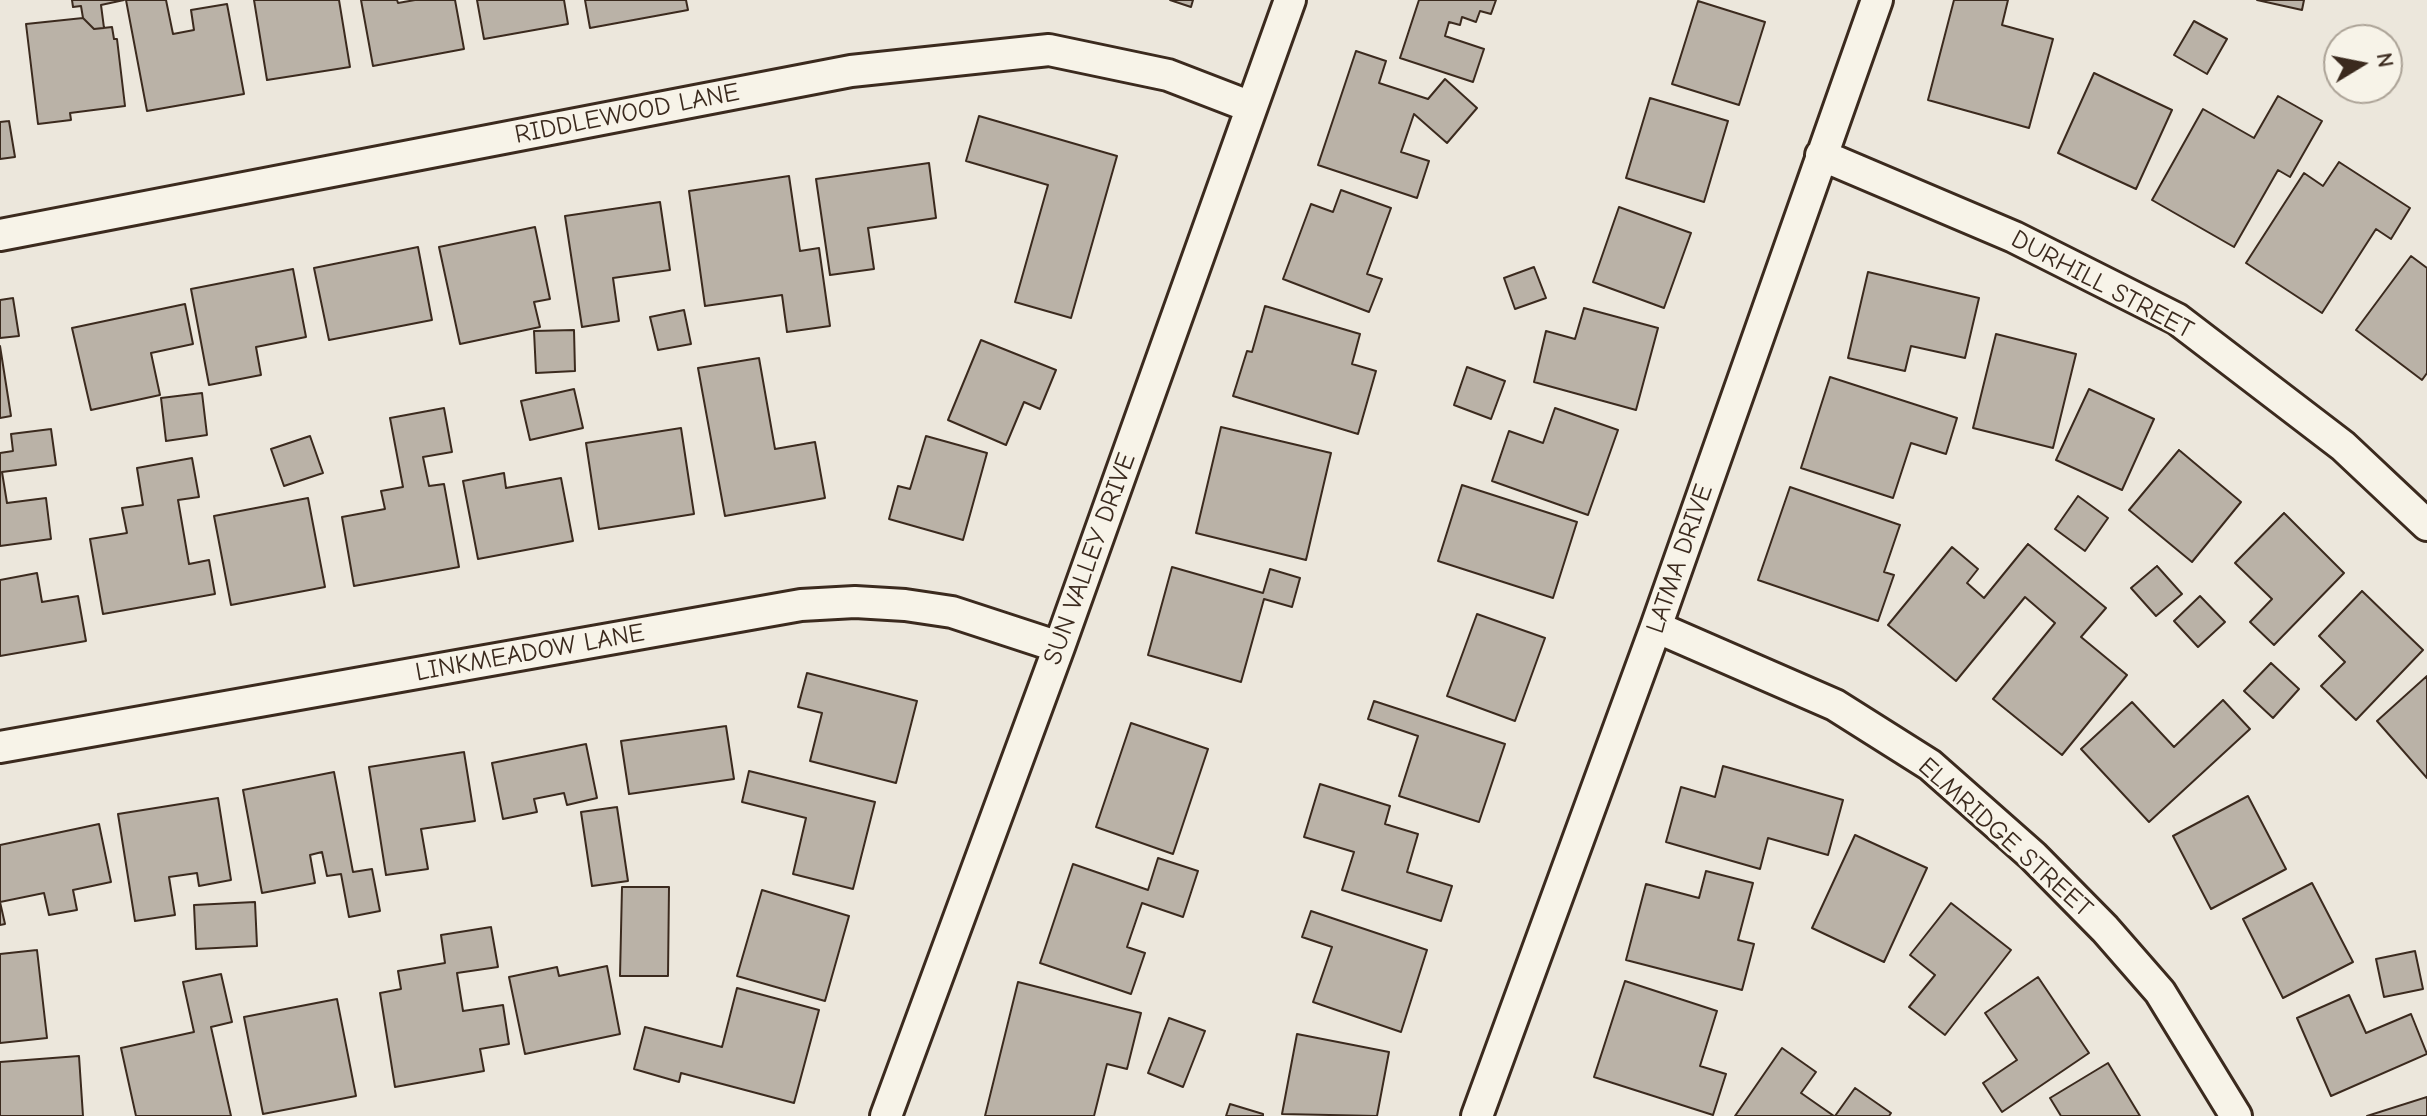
<!DOCTYPE html>
<style>
body{margin:0}
#map{position:relative;width:2427px;height:1116px;overflow:hidden;background:#ece7dc;font-family:"Comic Neue",sans-serif}
canvas{display:block}
.north{position:absolute;left:2323px;top:24px;width:80px;height:80px;box-sizing:border-box;background:#f7f3e8;border:2px solid #aca397;border-radius:50%;rotate:80deg;font-size:22px;font-weight:700;line-height:32px;text-align:center;color:#3b2a1e}
.north::after{content:'';display:block;margin:auto;width:28px;height:36px;background:#3b2a1e;clip-path:polygon(50% 0,100% 100%,50% 72%,0 100%)}
</style>
<div id="map">
<canvas width="2427" height="1116"></canvas>
<div class="north">N</div>
</div>
<script>
const c = document.querySelector('canvas').getContext('2d');
c.lineJoin = 'round';
function fill(path, color) {
  c.fillStyle = color;
  c.fill(path, 'evenodd');
}
function poly(rows) {
  const path = new Path2D();
  for (const r of rows) {
    path.moveTo(r[0], r[1]);
    for (let i = 2; i < r.length; i += 2) path.lineTo(r[i], r[i + 1]);
  }
  return path;
}
function strokePath(path, color, width, dash) {
  c.strokeStyle = color;
  c.lineWidth = width;
  c.lineCap = dash ? 'butt' : 'round';
  c.setLineDash(dash || []);
  c.stroke(path);
}
function label(font, color, halo, rows, align = 'center') {
  c.font = font + ' "Comic Neue",sans-serif';
  c.lineWidth = 6;
  c.setLineDash([]);
  c.textBaseline = 'middle';
  c.strokeStyle = halo;
  c.fillStyle = color;
  for (const [text, x, y, turn = 0] of rows) {
    c.save();
    c.translate(x, y);
    c.rotate((+turn || 0) * Math.PI / 180);
    c.textAlign = isNaN(turn) ? turn : align;
    if (halo) c.strokeText(text, 0, 0);
    c.fillText(text, 0, 0);
    c.restore();
  }
}
const building = poly([
 [72,0,124,0,101,5,104,28,94,29,83,18,81,6,73,7,72,0],
 [126,0,166,0,173,34,194,30,191,10,227,4,244,94,147,111,126,0],
 [254,0,339,0,350,67,267,80,254,0],
 [361,0,397,0,398,3,415,0,455,0,464,49,373,66,361,0],
 [477,0,564,0,568,24,484,39,477,0],
 [585,0,686,0,688,10,590,28,585,0],
 [1170,0,1193,0,1191,7,1170,0],
 [1419,0,1496,0,1491,14,1480,11,1476,22,1462,17,1460,25,1449,22,1445,36,1484,49,1473,82,1400,58,1419,0],
 [1954,0,2008,0,2002,25,2053,39,2029,128,1928,100,1954,0],
 [2257,0,2304,0,2302,10,2257,0],
 [1698,1,1765,22,1739,105,1672,84,1698,1],
 [83,18,94,29,112,27,114,39,117,39,125,106,70,113,71,120,38,124,26,24,83,18],
 [2194,21,2227,39,2207,74,2174,55,2194,21],
 [1356,51,1386,61,1379,83,1428,99,1445,79,1477,108,1447,143,1414,114,1401,152,1429,161,1417,198,1318,165,1356,51],
 [2094,73,2172,110,2136,189,2058,153,2094,73],
 [2278,96,2322,121,2290,177,2278,170,2234,247,2152,200,2203,109,2254,138,2278,96],
 [1650,98,1728,121,1704,202,1626,178,1650,98],
 [979,116,1117,156,1071,318,1015,302,1048,185,966,161,979,116],
 [9,121,15,157,0,159,0,122,9,121],
 [2339,162,2410,208,2391,239,2376,229,2322,313,2246,263,2304,173,2323,186,2339,162],
 [929,163,936,218,868,228,874,269,830,275,816,179,929,163],
 [789,176,800,251,819,248,830,326,787,332,782,295,705,306,689,191,789,176],
 [1341,190,1391,208,1367,274,1382,279,1369,312,1283,279,1311,204,1333,212,1341,190],
 [660,202,670,270,613,278,619,321,582,327,565,216,660,202],
 [1619,207,1691,233,1664,308,1593,282,1619,207],
 [535,227,550,299,534,302,540,327,460,344,439,247,535,227],
 [418,247,432,320,329,340,314,268,418,247],
 [2411,256,2427,268,2427,373,2422,380,2356,330,2411,256],
 [1534,267,1546,298,1515,309,1504,278,1534,267],
 [293,269,306,337,256,347,261,375,209,385,191,289,293,269],
 [1868,272,1979,298,1965,358,1911,346,1905,371,1848,358,1868,272],
 [13,298,19,336,0,338,0,300,13,298],
 [185,304,193,344,151,353,160,395,91,410,72,328,185,304],
 [1265,306,1360,334,1352,364,1376,371,1358,434,1233,396,1247,351,1252,352,1265,306],
 [1584,308,1658,328,1636,410,1534,382,1546,331,1575,339,1584,308],
 [684,310,691,344,658,350,650,317,684,310],
 [574,330,575,371,536,373,534,331,574,330],
 [1996,334,2076,354,2053,448,1973,428,1996,334],
 [981,340,1056,370,1040,409,1024,402,1006,445,948,420,981,340],
 [0,346,11,416,0,418,0,346],
 [759,358,775,449,815,442,825,498,725,516,698,368,759,358],
 [1467,367,1505,381,1491,419,1454,405,1467,367],
 [1830,377,1957,418,1946,454,1911,443,1893,498,1801,468,1830,377],
 [574,389,583,428,530,440,521,401,574,389],
 [2089,389,2154,419,2122,490,2056,460,2089,389],
 [202,393,207,435,166,441,161,398,202,393],
 [444,408,452,452,423,457,429,486,444,484,459,567,354,586,342,517,385,509,381,491,403,487,390,418,444,408],
 [1555,408,1618,430,1588,515,1492,481,1509,431,1543,443,1555,408],
 [1221,427,1331,453,1306,560,1196,533,1221,427],
 [681,428,694,514,599,529,586,443,681,428],
 [51,429,56,465,2,472,7,503,46,498,51,539,0,546,0,453,13,451,11,434,51,429],
 [310,436,323,473,284,486,271,449,310,436],
 [926,436,987,453,963,540,889,519,898,486,910,489,926,436],
 [2179,450,2241,502,2192,562,2129,510,2179,450],
 [192,458,199,497,178,500,189,564,209,560,215,594,103,614,90,539,127,533,122,508,143,505,137,468,192,458],
 [504,473,506,488,561,478,573,541,478,559,463,481,504,473],
 [1462,485,1577,522,1553,598,1438,561,1462,485],
 [1790,487,1900,525,1884,572,1894,575,1878,621,1758,580,1790,487],
 [2078,496,2108,518,2085,551,2055,529,2078,496],
 [308,498,325,587,231,605,214,516,308,498],
 [2284,513,2344,573,2274,645,2250,622,2272,599,2235,563,2284,513],
 [2028,544,2106,608,2081,637,2127,675,2062,755,1993,699,2055,623,2025,597,1956,681,1888,625,1952,547,1978,569,1967,583,1984,598,2028,544],
 [2157,566,2182,594,2156,616,2131,588,2157,566],
 [1172,567,1263,593,1270,569,1300,578,1292,607,1264,599,1241,682,1148,655,1172,567],
 [37,573,42,602,78,596,86,641,0,656,0,580,37,573],
 [2362,591,2423,650,2356,720,2321,686,2345,662,2319,636,2362,591],
 [2200,596,2225,622,2198,647,2174,621,2200,596],
 [1477,614,1545,638,1515,721,1447,696,1477,614],
 [2271,663,2299,689,2273,718,2244,691,2271,663],
 [807,673,917,701,896,783,810,761,822,713,798,707,807,673],
 [2427,676,2427,778,2377,721,2427,676],
 [2223,700,2250,729,2149,822,2081,749,2132,702,2174,747,2223,700],
 [1374,701,1505,744,1479,822,1399,796,1418,736,1368,719,1374,701],
 [1131,723,1208,749,1173,854,1096,827,1131,723],
 [726,726,734,779,629,794,621,741,726,726],
 [586,744,597,798,567,805,564,793,534,799,537,812,503,819,492,763,586,744],
 [464,752,475,821,421,829,428,869,386,875,369,767,464,752],
 [1723,766,1843,800,1828,855,1768,838,1760,869,1666,842,1681,787,1715,797,1723,766],
 [749,771,875,802,853,889,793,874,806,818,742,802,749,771],
 [334,772,353,872,372,869,380,911,349,917,341,874,327,876,322,852,310,855,315,883,262,893,243,790,334,772],
 [1320,784,1390,806,1385,824,1418,834,1407,872,1452,886,1441,921,1342,890,1354,852,1304,837,1320,784],
 [2248,796,2286,869,2211,909,2173,836,2248,796],
 [218,798,231,880,199,886,197,873,169,877,175,915,135,921,118,814,218,798],
 [617,807,628,881,592,886,581,812,617,807],
 [99,824,111,882,73,890,77,910,49,915,44,893,0,902,5,924,0,925,0,845,99,824],
 [1855,835,1927,868,1884,962,1812,928,1855,835],
 [1158,858,1198,871,1183,917,1142,903,1127,947,1145,953,1131,994,1040,963,1073,864,1148,890,1158,858],
 [1706,871,1753,883,1738,940,1754,944,1742,990,1626,960,1646,884,1699,898,1706,871],
 [2312,883,2353,962,2283,998,2243,919,2312,883],
 [622,887,669,887,668,976,620,976,622,887],
 [762,890,849,916,825,1001,737,976,762,890],
 [255,902,257,946,196,949,194,905,255,902],
 [1951,903,2011,950,1945,1035,1909,1007,1935,975,1910,955,1951,903],
 [1311,911,1427,950,1401,1032,1313,1002,1332,947,1302,937,1311,911],
 [491,927,498,967,457,973,463,1011,503,1005,509,1044,480,1049,484,1071,395,1087,380,993,401,989,398,971,445,963,441,935,491,927],
 [37,950,47,1038,0,1043,0,954,37,950],
 [2415,951,2423,989,2384,997,2376,959,2415,951],
 [607,966,620,1034,525,1054,509,977,557,967,559,976,607,966],
 [221,974,232,1022,211,1027,231,1116,136,1116,121,1048,194,1032,183,982,221,974],
 [2038,977,2089,1053,2002,1112,1983,1083,2017,1060,1985,1013,2038,977],
 [1625,981,1717,1011,1700,1066,1726,1074,1713,1115,1594,1077,1625,981],
 [1018,982,1141,1013,1127,1069,1107,1064,1094,1116,985,1116,1018,982],
 [737,988,819,1010,794,1103,681,1073,679,1082,634,1069,645,1027,722,1047,737,988],
 [2349,995,2366,1033,2411,1014,2427,1054,2331,1096,2297,1018,2349,995],
 [337,999,356,1096,263,1114,244,1017,337,999],
 [1169,1018,1205,1031,1183,1087,1148,1073,1169,1018],
 [1297,1034,1389,1052,1377,1116,1282,1114,1297,1034],
 [1782,1048,1816,1072,1801,1093,1834,1116,1735,1116,1782,1048],
 [79,1056,83,1116,0,1116,0,1062,79,1056],
 [2108,1063,2140,1116,2061,1116,2050,1098,2108,1063],
 [1855,1088,1891,1113,1889,1116,1835,1116,1855,1088],
 [2427,1097,2427,1116,2367,1116,2427,1097],
 [1230,1104,1263,1114,1263,1116,1226,1116,1230,1104]
]);
fill(building, '#bab2a7');
strokePath(building, '#3b2a1e', 2);
const street = poly([
 [1821,155,2014,237,2177,319,2343,446,2427,525],
 [0,235,851,71,1049,50,1168,75,1251,107],
 [1656,627,1835,705,1930,765,2033,856,2105,929,2160,992,2236,1116],
 [0,747,801,605,855,602,905,605,952,612,1059,647],
 [886,1116,1059,647,1290,0],
 [1477,1116,1656,627,1877,0]
]);
strokePath(street, '#3b2a1e', 36);
strokePath(street, '#f7f3e8', 30);
label('26px', '#3b2a1e', '#f7f3e8', [
 ["RIDDLEWOOD LANE",627,114,-11],
 ["DURHILL STREET",2102,285,28],
 ["SUN VALLEY DRIVE",1090,559,-70],
 ["LATMA DRIVE",1680,559,-71],
 ["LINKMEADOW LANE",530,653,-10],
 ["ELMRIDGE STREET",2005,838,42]
]);
</script>
